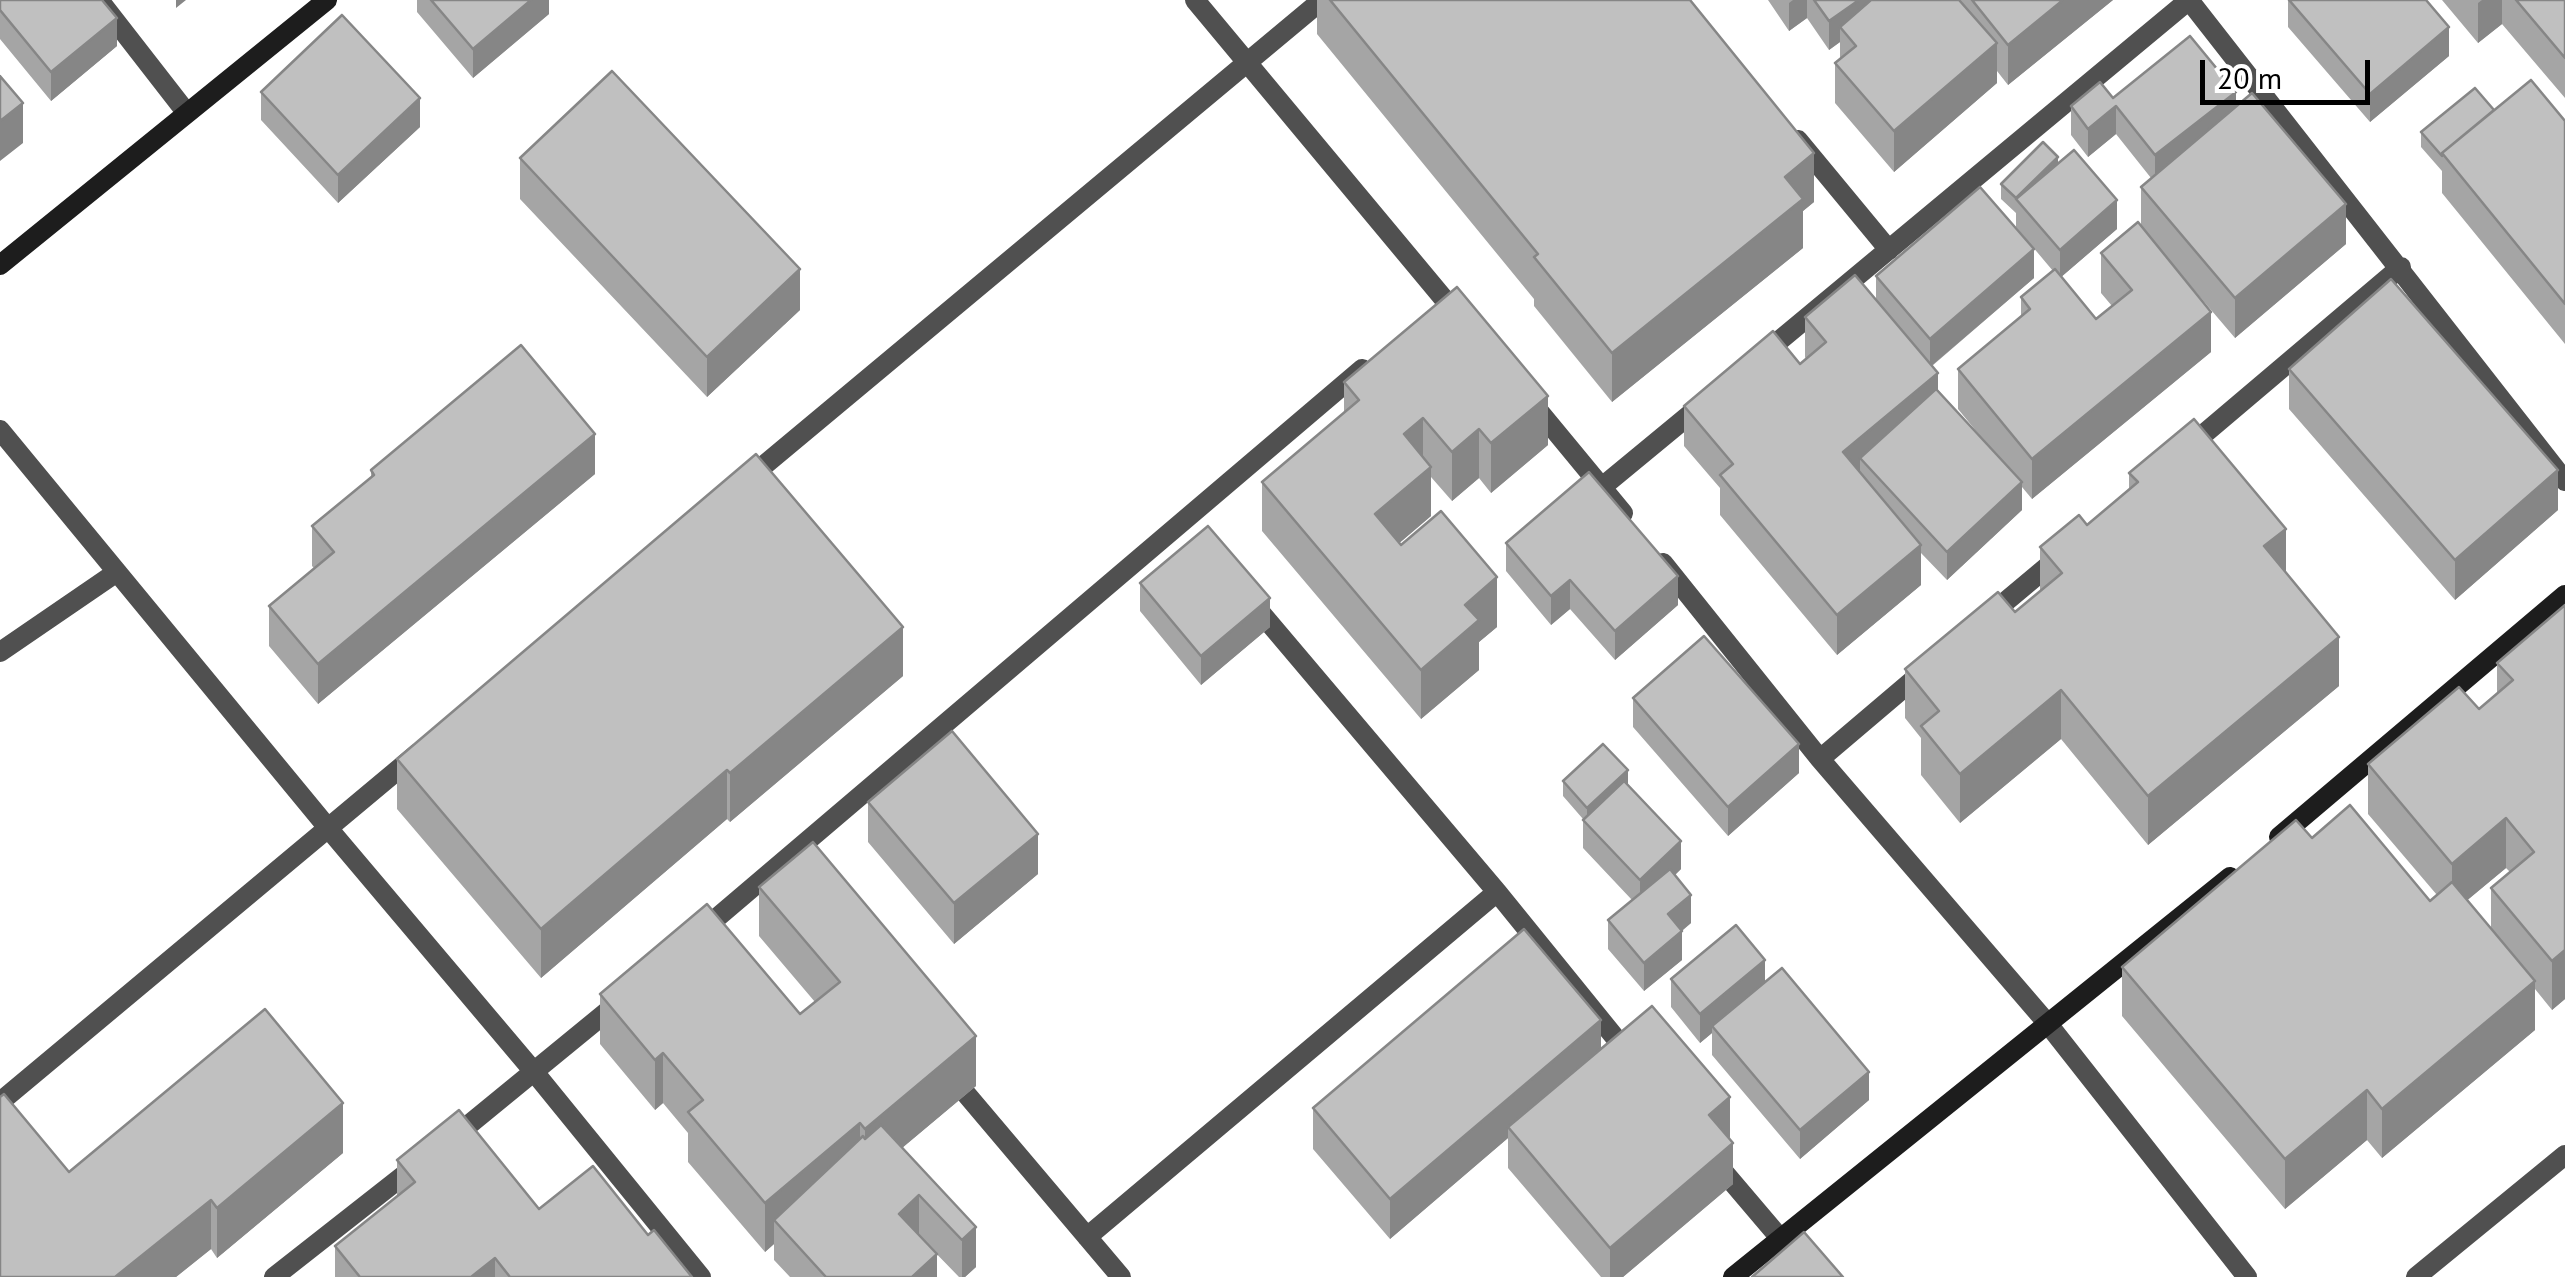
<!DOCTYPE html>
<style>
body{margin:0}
#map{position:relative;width:2565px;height:1277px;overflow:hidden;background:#fff;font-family:"PT Sans",sans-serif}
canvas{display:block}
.scale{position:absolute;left:2200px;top:60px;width:170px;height:45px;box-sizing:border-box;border:5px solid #000;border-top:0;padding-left:12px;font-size:30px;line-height:35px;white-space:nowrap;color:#000;-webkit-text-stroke:8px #fff;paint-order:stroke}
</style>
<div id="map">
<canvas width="2565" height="1277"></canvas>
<div class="scale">20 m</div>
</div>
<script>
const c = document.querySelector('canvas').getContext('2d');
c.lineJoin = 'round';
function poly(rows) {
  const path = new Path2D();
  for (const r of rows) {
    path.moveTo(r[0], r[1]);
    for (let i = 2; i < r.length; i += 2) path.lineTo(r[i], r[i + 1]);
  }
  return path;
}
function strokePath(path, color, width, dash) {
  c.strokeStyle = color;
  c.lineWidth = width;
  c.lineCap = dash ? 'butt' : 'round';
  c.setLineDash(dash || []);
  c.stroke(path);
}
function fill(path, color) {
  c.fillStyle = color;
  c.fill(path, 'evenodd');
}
strokePath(poly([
 [99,0,186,112],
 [1195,0,1459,317],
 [2189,0,2565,481],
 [1798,140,1889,250],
 [1762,355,2189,0],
 [1533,404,1623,513],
 [0,430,328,828,535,1073,701,1277],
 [2185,450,2401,267],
 [744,482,1322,0],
 [1602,487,1705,402],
 [1663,563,1820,759,2048,1024,2247,1277],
 [1255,606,1497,892,1630,1056],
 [1986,618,2060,556],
 [0,652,117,572],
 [1820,759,1926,669],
 [699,933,1362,369],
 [951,1076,1121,1277],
 [0,1102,418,753],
 [449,1141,620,1001],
 [1717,1164,1813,1277],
 [1087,1237,1497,892],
 [274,1277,418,1164],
 [2416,1277,2565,1155]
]), '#505050', 20);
strokePath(poly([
 [0,265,327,0],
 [2279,837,2565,595],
 [1733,1277,2230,877]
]), '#1d1d1d', 20);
fill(poly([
 [0,0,117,46,51,101,0,39],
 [417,0,549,0,549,14,473,78,417,12],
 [1317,0,1690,0,1814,202,1803,211,1803,248,1612,402,1534,306,1534,299,1317,34],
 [1768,0,2113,0,2008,85,1997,71,1997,83,1894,172,1835,103,1835,63,1840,59,1840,42,1829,50,1807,18,1789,31],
 [2288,0,2426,0,2449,56,2370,122,2288,27],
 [2442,0,2565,0,2565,98,2502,24,2478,43],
 [261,92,420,127,338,203,261,120],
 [2113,98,2236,107,2346,244,2235,338,2154,243,2211,352,2032,499,2022,487,2022,510,1947,580,1921,553,1921,585,1837,655,1720,515,1720,488,1684,446,1684,406,1800,364,1806,359,1805,357,1805,317,1876,300,1876,276,2034,278,1932,366,1938,390,1981,437,1958,409,1958,369,2021,317,2021,297,2053,271,2016,227,2016,213,2001,199,2001,184,2058,163,2117,229,2061,277,2096,319,2112,306,2101,293,2101,253,2141,226,2141,187,2151,178,2116,134,2088,157,2071,135,2071,106],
 [2494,110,2565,121,2565,344,2442,193,2442,171,2421,147,2421,132],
 [520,158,800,310,707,397,520,199],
 [2289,369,2558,510,2455,600,2289,409],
 [1344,382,1548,445,1491,493,1479,478,1452,501,1431,477,1431,516,1399,543,1497,627,1479,642,1479,670,1421,719,1262,531,1262,482,1344,412],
 [371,470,595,474,318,704,269,646,269,606,314,568,312,566,312,526,371,477],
 [2129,473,2286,573,2339,686,2148,845,2061,739,1960,823,1921,775,1921,738,1905,718,1905,669,2015,612,2040,591,2040,547,2087,525,2129,489],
 [1506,543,1678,605,1615,660,1570,609,1551,625,1506,571],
 [1140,583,1270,627,1201,685,1140,611],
 [2565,605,2565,999,2552,1010,2535,989,2535,1030,2382,1158,2367,1140,2285,1209,2122,1016,2122,967,2312,838,2430,901,2437,895,2368,814,2368,764,2479,709,2497,694,2497,663],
 [2506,868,2510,872,2491,888,2491,928,2467,900],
 [903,676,730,822,727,819,541,978,397,809,397,759],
 [1633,698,1799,773,1728,836,1633,727],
 [1563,781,1628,785,1681,869,1675,875,1691,923,1682,931,1682,960,1644,991,1608,949,1608,920,1632,900,1583,848,1583,819,1563,796],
 [868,802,1038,874,954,944,868,842],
 [759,887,976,1086,902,1148,976,1227,976,1267,965,1277,959,1277,926,1243,937,1277,790,1277,774,1260,774,1244,765,1252,688,1162,688,1133,663,1103,655,1110,600,1044,600,994,800,1014,815,1002,759,936],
 [1671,979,1765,982,1869,1100,1800,1159,1712,1055,1712,1033,1700,1043,1671,1007],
 [1601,1050,1730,1137,1733,1184,1623,1277,1601,1277,1508,1168,1508,1138,1390,1239,1313,1149,1313,1108],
 [343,1153,217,1258,211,1249,176,1277,0,1277,69,1172],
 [397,1160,539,1209,648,1235,692,1277,335,1277,335,1246,397,1197]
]), '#a5a5a5');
fill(poly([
 [176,0,186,0,176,8],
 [531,0,549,0,549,14,473,78,473,49],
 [1793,0,1807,0,1807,18,1789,31,1789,3],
 [1859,0,1897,0,1840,27,1840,42,1829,50,1829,21],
 [2063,0,2113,0,2008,85,2008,45],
 [2482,0,2502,0,2502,24,2478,43,2478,3],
 [117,18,117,46,51,101,51,72],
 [2449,27,2449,56,2370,122,2370,94],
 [1997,43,1997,83,1894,172,1894,131],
 [2236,92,2236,120,2155,184,2155,155],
 [420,98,420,127,338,203,338,175],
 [23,103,23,143,0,161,0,121],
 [2116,106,2116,134,2088,157,2088,129],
 [1814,153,1814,202,1803,211,1803,248,1612,402,1612,353,1785,177],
 [2058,157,2058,172,2016,198],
 [2117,200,2117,229,2060,278,2060,250],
 [2346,204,2346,244,2235,338,2235,298],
 [2034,249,2034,278,1930,367,1930,339],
 [800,269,800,310,707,397,707,357],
 [2211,312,2211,352,2032,499,2032,459],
 [1938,373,1938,413,1860,458,1860,478,1843,452],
 [1548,396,1548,445,1491,493,1491,443],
 [1423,418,1423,467,1404,434],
 [1479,429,1479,478,1452,501,1452,452],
 [595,434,595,474,318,704,318,664],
 [1431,467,1431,516,1375,564,1375,514],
 [2558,470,2558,510,2455,600,2455,560],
 [2022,482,2022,510,1947,580,1947,552],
 [2286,529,2286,578,2264,546],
 [1921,545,1921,585,1837,655,1837,615],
 [1678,576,1678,605,1615,660,1615,631],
 [1497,577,1497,627,1479,642,1479,670,1421,719,1421,670,1465,605],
 [1570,580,1570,609,1551,625,1551,596],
 [1270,598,1270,627,1201,685,1201,656],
 [903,627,903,676,730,822,730,773],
 [2339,637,2339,686,2148,845,2148,796],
 [2061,690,2061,739,1960,823,1960,774],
 [1799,744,1799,773,1728,836,1728,807],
 [727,770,727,819,541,978,541,929],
 [1628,770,1628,785,1587,823,1587,808],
 [2506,818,2506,868,2452,913,2452,864],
 [1038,834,1038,874,954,944,954,903],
 [1681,841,1681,869,1640,909,1640,880],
 [1691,895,1691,923,1668,942,1668,914],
 [1682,931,1682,960,1644,991,1644,963],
 [2565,950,2565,999,2552,1010,2552,961],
 [1765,960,1765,989,1712,1026,1712,1033,1700,1043,1700,1014],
 [2535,981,2535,1030,2382,1158,2382,1109],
 [1601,1020,1601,1060,1508,1127,1508,1138,1390,1239,1390,1199],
 [976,1036,976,1086,865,1179,865,1129],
 [663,1053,663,1103,655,1110,655,1060],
 [1869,1072,1869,1100,1800,1159,1800,1130],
 [2367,1090,2367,1140,2285,1209,2285,1159],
 [1730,1097,1730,1137,1709,1155,1709,1115],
 [343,1103,343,1153,217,1258,217,1208],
 [860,1123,860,1172,774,1220,774,1244,765,1252,765,1203],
 [1733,1143,1733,1184,1623,1277,1610,1277,1610,1248],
 [919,1195,919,1235,899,1214],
 [211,1200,211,1249,176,1277,115,1277],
 [976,1227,976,1267,965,1277,962,1277,962,1240],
 [937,1254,937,1277,912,1277],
 [495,1258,495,1277,471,1277]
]), '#868686');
const building = poly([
 [0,0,102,0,117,18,51,72,0,10,0,0],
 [431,0,531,0,473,49,431,0],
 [1330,0,1690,0,1814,153,1785,177,1803,199,1612,353,1534,257,1538,254,1330,0],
 [1814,0,1859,0,1829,21,1814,0],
 [1871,0,1959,0,1997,43,1894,131,1835,63,1856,46,1840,27,1871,0],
 [1972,0,2063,0,2008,45,1972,0],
 [2289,0,2426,0,2449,27,2370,94,2289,0],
 [2516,0,2565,0,2565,58,2516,0],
 [342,15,420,98,338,175,261,92,342,15],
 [2190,36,2236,92,2155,155,2116,106,2088,129,2071,106,2100,82,2113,98,2190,36],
 [612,71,800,269,707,357,520,158,612,71],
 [0,76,23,103,0,121,0,76],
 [2531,80,2565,121,2565,304,2442,153,2531,80],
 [2475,88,2494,110,2442,153,2442,156,2421,132,2475,88],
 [2252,93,2346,204,2235,298,2141,187,2252,93],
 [2043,142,2058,157,2016,198,2001,184,2043,142],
 [2074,150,2117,200,2060,250,2016,199,2074,150],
 [1980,187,2034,249,1930,339,1876,276,1980,187],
 [2138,222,2211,312,2032,459,1958,369,2030,309,2021,297,2055,269,2096,319,2132,290,2101,253,2138,222],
 [1855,275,1938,373,1843,452,1921,545,1837,615,1720,475,1733,464,1684,406,1773,331,1800,364,1826,342,1805,317,1855,275],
 [2391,279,2558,470,2455,560,2289,369,2391,279],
 [1457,287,1548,396,1491,443,1479,429,1452,452,1423,418,1404,434,1431,467,1375,514,1401,545,1441,511,1497,577,1465,605,1479,620,1421,670,1262,482,1359,400,1344,382,1457,287],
 [521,345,595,434,318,664,269,606,334,552,312,526,374,475,371,470,521,345],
 [1936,389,2022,482,1947,552,1860,458,1936,389],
 [2194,419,2286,529,2264,546,2339,637,2148,796,2061,690,1960,774,1921,726,1939,711,1905,669,1998,592,2015,612,2062,573,2040,547,2079,515,2087,525,2138,482,2129,473,2194,419],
 [756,454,903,627,730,773,727,770,541,929,397,759,756,454],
 [1589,472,1678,576,1615,631,1570,580,1551,596,1506,543,1589,472],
 [1208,526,1270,598,1201,656,1140,583,1208,526],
 [2565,605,2565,950,2552,961,2491,888,2534,852,2506,818,2452,864,2368,764,2459,687,2479,709,2513,680,2497,663,2565,605],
 [1704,636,1799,744,1728,807,1633,698,1704,636],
 [952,731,1038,834,954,903,868,802,952,731],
 [1603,744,1628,770,1587,808,1563,781,1603,744],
 [1624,781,1681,841,1640,880,1583,820,1624,781],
 [2350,805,2430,901,2452,882,2535,981,2382,1109,2367,1090,2285,1159,2122,967,2296,820,2312,838,2350,805],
 [813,842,976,1036,865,1129,860,1123,765,1203,688,1112,703,1100,663,1053,655,1060,600,994,707,904,800,1014,840,982,759,887,813,842],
 [1670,869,1691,895,1668,914,1682,931,1644,963,1608,920,1670,869],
 [1736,925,1765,960,1700,1014,1671,979,1736,925],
 [1524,929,1601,1020,1390,1199,1313,1108,1524,929],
 [1782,968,1869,1072,1800,1130,1712,1026,1782,968],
 [1652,1006,1730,1097,1709,1115,1733,1143,1610,1248,1508,1127,1652,1006],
 [265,1009,343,1103,217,1208,211,1200,115,1277,0,1277,0,1097,4,1094,69,1172,265,1009],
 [459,1110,539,1209,593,1166,648,1235,654,1230,692,1277,510,1277,495,1258,471,1277,360,1277,335,1246,415,1182,397,1160,459,1110],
 [881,1125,976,1227,962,1240,919,1195,899,1214,937,1254,912,1277,826,1277,774,1220,863,1136,865,1139,881,1125],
 [1804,1232,1843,1277,1752,1277,1804,1232]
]);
fill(building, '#c0c0c0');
strokePath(building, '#868686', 2.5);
</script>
